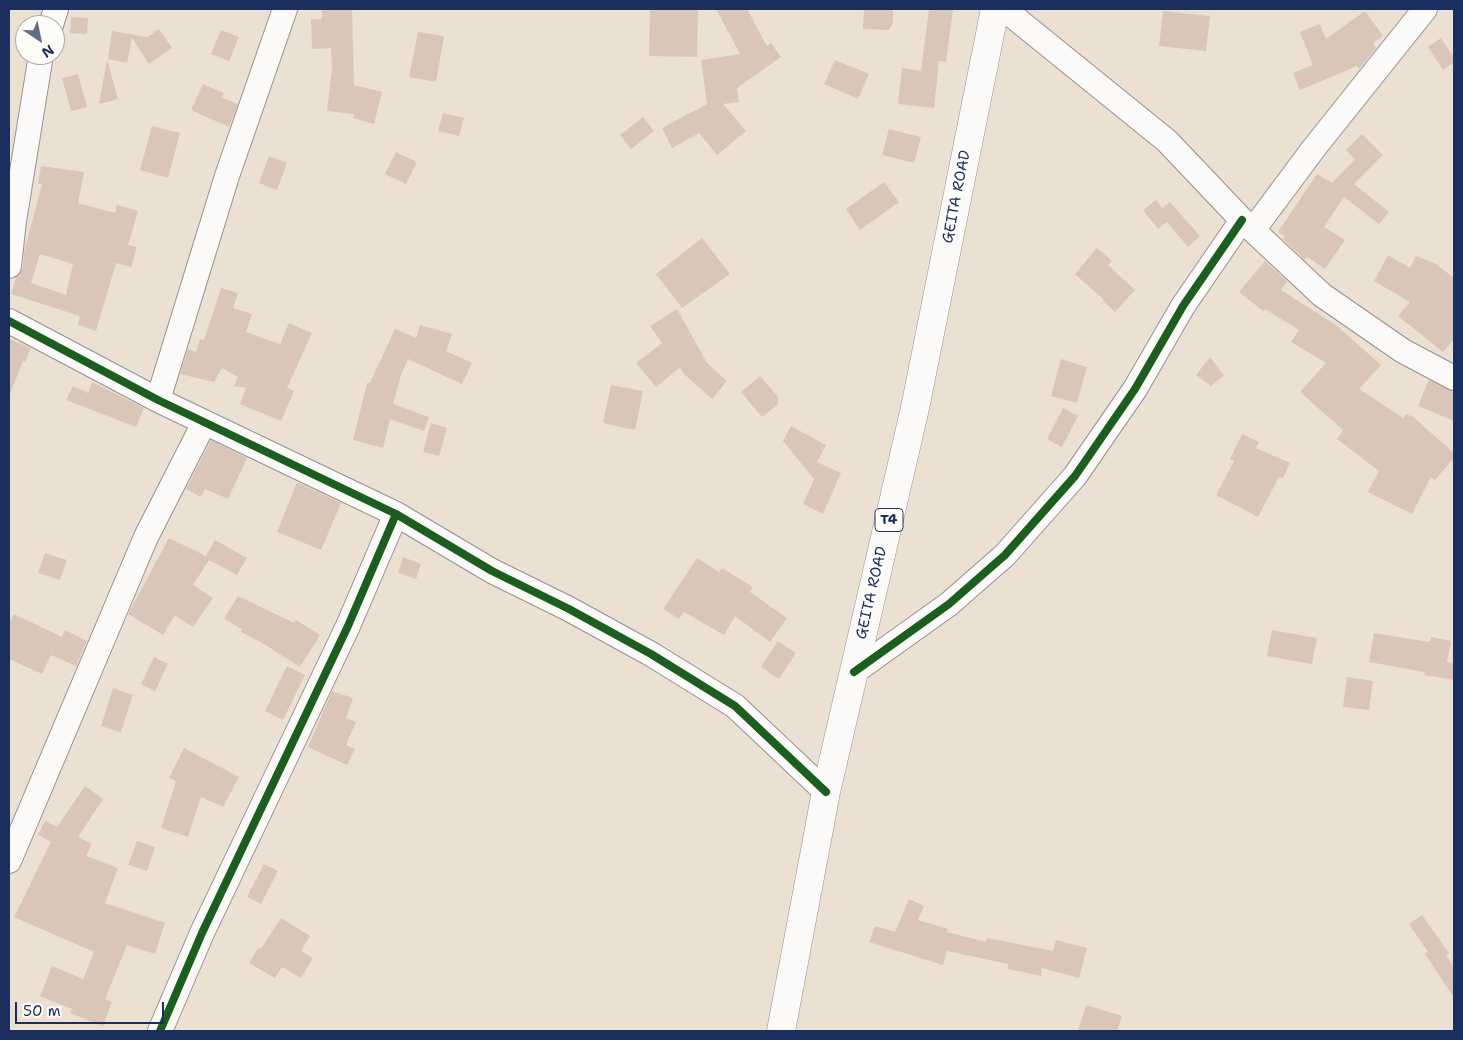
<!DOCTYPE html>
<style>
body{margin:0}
#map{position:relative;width:1463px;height:1040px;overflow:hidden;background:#ece0d2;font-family:"Shantell Sans",sans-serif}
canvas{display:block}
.frame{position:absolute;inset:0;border:10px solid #1b2f5e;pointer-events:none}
.north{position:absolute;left:15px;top:15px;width:50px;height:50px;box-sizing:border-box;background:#fdfcf7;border:1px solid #a3aaba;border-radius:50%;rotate:146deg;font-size:14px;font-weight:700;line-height:20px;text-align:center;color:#1b2f5e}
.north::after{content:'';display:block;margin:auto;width:18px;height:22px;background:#646d87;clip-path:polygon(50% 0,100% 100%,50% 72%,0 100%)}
.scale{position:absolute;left:15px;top:1002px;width:149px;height:22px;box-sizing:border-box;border:2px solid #1b2f5e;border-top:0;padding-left:6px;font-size:15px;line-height:18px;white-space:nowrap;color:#1b2f5e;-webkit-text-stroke:4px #fdfcf7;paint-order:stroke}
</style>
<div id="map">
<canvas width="1463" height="1040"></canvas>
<div class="frame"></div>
<div class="north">N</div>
<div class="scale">50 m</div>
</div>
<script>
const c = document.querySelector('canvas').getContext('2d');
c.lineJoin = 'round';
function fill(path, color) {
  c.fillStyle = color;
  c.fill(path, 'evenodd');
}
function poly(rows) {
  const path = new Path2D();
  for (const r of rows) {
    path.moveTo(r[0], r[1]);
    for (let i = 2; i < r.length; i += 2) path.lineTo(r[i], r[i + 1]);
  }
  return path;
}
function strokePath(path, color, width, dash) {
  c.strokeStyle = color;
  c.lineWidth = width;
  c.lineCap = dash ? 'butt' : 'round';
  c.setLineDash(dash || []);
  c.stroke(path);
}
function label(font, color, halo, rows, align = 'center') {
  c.font = font + ' "Shantell Sans",sans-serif';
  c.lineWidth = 5;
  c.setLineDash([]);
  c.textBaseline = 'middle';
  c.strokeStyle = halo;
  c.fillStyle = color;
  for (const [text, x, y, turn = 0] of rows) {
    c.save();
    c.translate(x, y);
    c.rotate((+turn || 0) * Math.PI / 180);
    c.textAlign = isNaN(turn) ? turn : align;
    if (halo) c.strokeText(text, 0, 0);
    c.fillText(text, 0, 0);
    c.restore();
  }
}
fill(poly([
 [322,9,352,9,354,85,382,92,374,124,353,118,354,114,327,111,332,69,331,48,312,49,311,19,322,19],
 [650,9,698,9,697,57,649,56],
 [716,9,747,9,767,46,771,43,781,57,737,88,739,102,723,104,746,131,717,155,699,133,672,148,662,128,707,104,701,60,740,54],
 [864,9,893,9,893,22,889,30,863,29],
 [929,9,953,9,946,62,939,61,934,108,898,104,902,68,921,71],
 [1163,11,1210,16,1206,51,1159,46],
 [1365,11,1383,36,1373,43,1376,48,1359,69,1357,66,1300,90,1293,73,1313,65,1300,32,1320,24,1326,39],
 [71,17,88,18,87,34,70,33],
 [159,29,172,48,149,64,132,38,127,63,108,59,112,31,147,37],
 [221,30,239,37,229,61,211,54],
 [418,32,444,36,436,82,409,77],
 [1441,38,1454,58,1454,62,1443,70,1428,47],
 [107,59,118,99,99,104],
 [835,60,869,74,858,99,824,84],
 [78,74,87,107,71,111,62,78],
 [203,84,224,93,222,98,238,104,229,127,191,110],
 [443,113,464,118,459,136,438,131],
 [643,117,654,131,631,149,620,135],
 [152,126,180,133,168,178,140,170],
 [889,129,921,137,914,163,882,155],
 [1362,134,1383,155,1354,184,1389,212,1379,224,1344,197,1324,227,1345,240,1325,269,1307,257,1305,260,1283,239,1285,236,1278,232,1317,174,1332,183,1355,159,1346,150],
 [396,152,417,162,406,184,385,174],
 [269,156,287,163,277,190,259,183],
 [41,166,84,172,78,203,115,213,117,205,138,211,128,245,137,247,131,267,116,263,96,331,78,325,80,316,11,294,16,278,23,268,24,252,42,184,38,184],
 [40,254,73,264,66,295,31,283],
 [884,182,899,202,860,230,846,209],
 [1156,200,1162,208,1170,202,1200,236,1188,247,1167,222,1158,229,1143,210],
 [702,238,730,274,682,308,656,274],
 [1097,248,1112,261,1108,265,1135,290,1115,312,1103,301,1104,300,1075,274],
 [1388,255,1410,268,1416,256,1436,264,1454,278,1454,339,1443,352,1398,316,1410,302,1374,281],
 [1265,261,1287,281,1281,290,1336,325,1381,365,1359,389,1403,418,1406,414,1413,417,1454,453,1454,458,1435,480,1431,477,1412,514,1368,492,1379,471,1337,439,1343,430,1300,392,1326,363,1291,342,1299,330,1265,309,1263,311,1239,292],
 [221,288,238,293,233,308,252,314,246,332,280,344,289,323,312,333,287,388,294,391,281,421,240,404,246,388,234,386,238,377,222,368,214,382,180,374,188,349,196,352,200,339,204,340],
 [677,309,707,363,727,381,712,399,684,374,680,367,656,387,636,363,662,343,650,326],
 [420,325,452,334,446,351,472,363,462,384,408,359,401,375,393,404,429,417,424,431,390,419,383,448,353,440,367,383,370,383,395,329,416,338],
 [9,339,31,348,25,362,23,361,10,394],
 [1210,357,1224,375,1211,386,1196,375],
 [1061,359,1087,367,1077,403,1051,396],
 [760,376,778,397,778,404,762,417,741,392],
 [1429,380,1454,392,1454,421,1418,406],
 [92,382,144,408,136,427,66,400,73,386,88,393],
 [611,385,643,391,635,430,603,423],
 [1063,408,1078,416,1062,447,1047,439],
 [431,423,447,428,439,456,423,452],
 [791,426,826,445,817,462,841,473,823,514,803,504,814,479,783,441],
 [1242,434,1259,442,1256,448,1290,463,1283,478,1279,477,1258,517,1216,495,1234,461,1230,459],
 [211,440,247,458,228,499,205,489,201,497,186,489],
 [297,482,341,503,321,550,277,532],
 [169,538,206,556,215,540,247,558,237,575,209,560,193,585,213,598,193,627,175,615,163,635,128,614],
 [45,553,67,560,60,580,38,573],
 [403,557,421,564,416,579,398,573],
 [697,558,719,572,722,568,753,587,750,592,787,618,770,642,735,616,724,635,684,612,679,619,663,609],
 [238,596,294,623,296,620,320,635,300,667,264,644,241,632,242,629,224,619],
 [14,614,62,637,65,630,87,641,76,666,51,655,42,674,9,659,9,624],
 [1272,630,1317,638,1312,664,1267,656],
 [1374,633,1430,642,1431,637,1451,641,1447,662,1454,663,1454,680,1424,675,1425,672,1369,662],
 [778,641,796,653,779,679,761,667],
 [154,657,168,664,155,691,141,684],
 [287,666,305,675,283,720,265,711],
 [1347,677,1373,681,1369,710,1343,707],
 [113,688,133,695,121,732,101,726],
 [332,691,353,698,346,718,356,722,346,745,355,749,347,765,308,747],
 [184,748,239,777,223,807,201,797,188,837,161,828,176,781,169,778],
 [85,786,103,799,78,837,92,844,86,856,118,868,105,903,165,923,155,954,127,945,105,999,112,1002,103,1026,70,1013,72,1009,40,996,52,966,83,979,94,952,14,917,51,842,38,835,45,821,57,827],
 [137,841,155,847,147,871,128,865],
 [264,864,278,871,261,904,247,897],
 [909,899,924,906,918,920,948,929,947,932,986,942,987,938,1053,951,1056,940,1087,948,1079,978,1042,968,1041,976,1008,969,1008,964,947,951,943,965,869,942,875,926,895,932],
 [1422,915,1449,953,1446,955,1454,967,1454,998,1425,954,1428,952,1409,924],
 [281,918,310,936,301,951,313,958,301,978,282,967,275,978,249,963,258,948,261,949],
 [1086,1005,1122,1016,1117,1031,1078,1031]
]), '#d9c6b9');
const minor = poly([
 [1004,9,1167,141,1242,220,1322,295,1403,351,1454,378],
 [51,25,56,9],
 [1253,230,1314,148,1425,9],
 [9,266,14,221,41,55],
 [9,321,158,400,396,514,492,571,569,609,651,654,735,706,826,792],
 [158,400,227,176,285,9],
 [854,672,949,604,1005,555,1075,476,1135,389,1183,306,1242,220],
 [9,861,146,537,204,423],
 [160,1031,202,933,348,626,396,514]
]);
const trunk = poly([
 [781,1031,826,792,915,408,995,9]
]);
strokePath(minor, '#949192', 26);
strokePath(trunk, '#949192', 29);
strokePath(minor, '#fcfaf8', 24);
strokePath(trunk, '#fcfaf8', 28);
strokePath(poly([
 [9,321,158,400,396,514,492,571,569,609,651,654,735,706,826,792],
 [854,672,949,604,1005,555,1075,476,1135,389,1183,306,1242,220],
 [160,1031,202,933,348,626,396,514]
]), '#1b5e20', 8);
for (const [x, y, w] of [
 [889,520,28]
]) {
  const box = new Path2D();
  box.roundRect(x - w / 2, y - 11.5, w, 23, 4);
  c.fillStyle = '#fdfcf7';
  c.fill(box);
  strokePath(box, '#1b2f5e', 1);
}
label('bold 14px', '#1b2f5e', null, [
 ["T4",889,520]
]);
label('15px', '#1b2f5e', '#fdfcf7', [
 ["GEITA ROAD",957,197,-79],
 ["GEITA ROAD",872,593,-77]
]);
</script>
